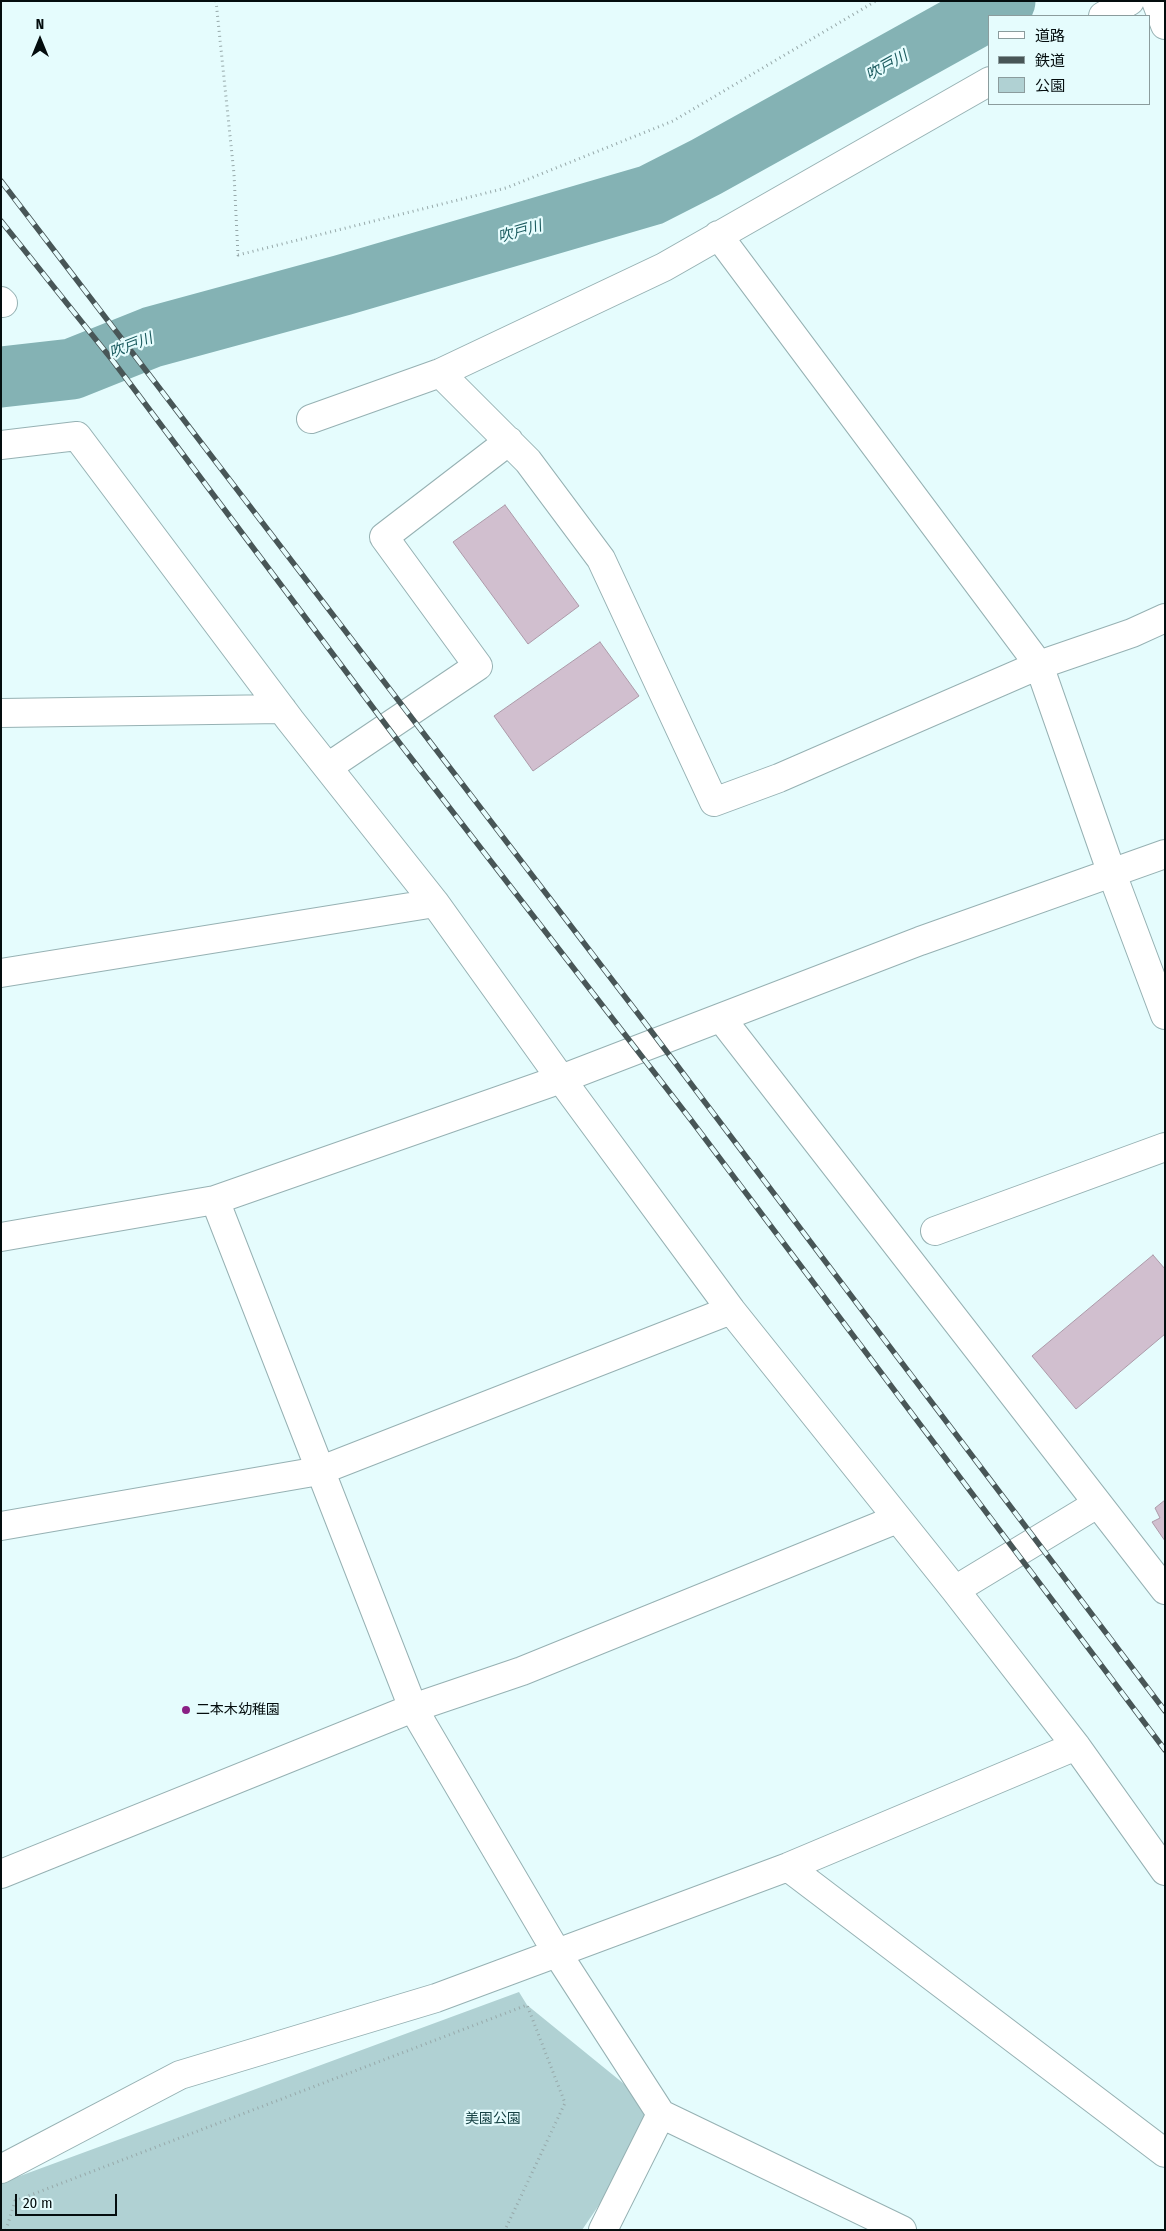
<!DOCTYPE html>
<meta charset="utf-8">
<style>
body{margin:0}
#map{position:relative;width:1166px;height:2231px;overflow:hidden;background:#e5fcfd;font-family:"Fira Sans Condensed","Noto Sans JP",sans-serif}
canvas{display:block}
.frame{position:absolute;inset:0;border:2px solid #040d0e;pointer-events:none}
.legend{position:absolute;left:988px;top:15px;width:162px;height:90px;box-sizing:border-box;background:#e5fcfd;border:1px solid #8b9c9d;margin:0;padding:6px 9px;list-style:none;font-size:15px;color:#040d0e}
.legend li{display:flex;align-items:center;gap:10px;height:25px}
.legend b{width:25px;border:1px solid #8b9c9d}
.north{position:absolute;left:15px;top:15px;width:50px;height:50px;-webkit-text-stroke:4px #e5fcfd;paint-order:stroke;rotate:0deg;font-size:14px;font-weight:700;line-height:20px;text-align:center;color:#040d0e}
.north::after{content:'';display:block;margin:auto;width:18px;height:22px;background:#040d0e;clip-path:polygon(50% 0,100% 100%,50% 72%,0 100%)}
.scale{position:absolute;left:15px;top:2194px;width:102px;height:22px;box-sizing:border-box;border:2px solid #040d0e;border-top:0;padding-left:6px;font-size:15px;line-height:18px;white-space:nowrap;color:#040d0e;-webkit-text-stroke:4px #e5fcfd;paint-order:stroke}
</style>
<div id="map">
<canvas width="1166" height="2231"></canvas>
<div class="frame"></div>
<ul class="legend">
<li><b style="height:6px;background:#fff"></b>道路</li>
<li><b style="height:6px;background:#485657"></b>鉄道</li>
<li><b style="height:14px;background:#b0d1d3"></b>公園</li>
</ul>
<div class="north">N</div>
<div class="scale">20 m</div>
</div>
<script>
const c = document.querySelector('canvas').getContext('2d');
c.lineJoin = 'round';
function fill(path, color) {
  c.fillStyle = color;
  c.fill(path, 'evenodd');
}
function poly(rows) {
  const path = new Path2D();
  for (const r of rows) {
    path.moveTo(r[0], r[1]);
    for (let i = 2; i < r.length; i += 2) path.lineTo(r[i], r[i + 1]);
  }
  return path;
}
function strokePath(path, color, width, dash) {
  c.strokeStyle = color;
  c.lineWidth = width;
  c.lineCap = dash ? 'butt' : 'round';
  c.setLineDash(dash || []);
  c.stroke(path);
}
function label(font, color, halo, rows, align = 'center') {
  c.font = font + ' "Fira Sans Condensed","Noto Sans JP",sans-serif';
  c.lineWidth = 4.5;
  c.setLineDash([]);
  c.textBaseline = 'middle';
  c.strokeStyle = halo;
  c.fillStyle = color;
  for (const [text, x, y, turn = 0] of rows) {
    c.save();
    c.translate(x, y);
    c.rotate((+turn || 0) * Math.PI / 180);
    c.textAlign = isNaN(turn) ? turn : align;
    if (halo) c.strokeText(text, 0, 0);
    c.fillText(text, 0, 0);
    c.restore();
  }
}
fill(poly([
 [519,1992,527,2005,661,2114,582,2230,1,2230,1,2183]
]), '#b0d1d3');
strokePath(poly([
 [1,377,72,369,152,337,343,285,651,195,706,167,1005,1]
]), '#84b2b4', 61);
const building = poly([
 [505,505,579,606,528,644,453,542,505,505],
 [600,642,639,696,533,771,494,716,600,642],
 [1153,1255,1165,1269,1165,1334,1076,1409,1032,1356,1153,1255],
 [1165,1500,1165,1541,1152,1522,1160,1518,1155,1508,1165,1500]
]);
fill(building, '#d1bfcf');
strokePath(building, '#ac9aa9', 1);
const minor = poly([
 [1156,1,1165,25],
 [1103,16,1130,1],
 [718,235,1039,665,1111,871,1165,1015],
 [1,301,3,303],
 [440,373,528,461,601,559,714,802,779,778,1039,665,1132,633,1165,618],
 [311,419,440,373,664,267,990,81],
 [1,445,77,436,290,720,435,903,561,1079,731,1310,955,1590,1076,1746,1165,1871],
 [1,713,282,709],
 [328,767,478,666,384,537,509,441],
 [1,973,435,903],
 [721,1018,1165,1590],
 [215,1200,413,1708,557,1953,661,2114,902,2230],
 [935,1231,1165,1147],
 [1,1237,215,1200,561,1079,920,941,1165,854],
 [1,1526,319,1471,731,1310],
 [955,1590,1097,1504],
 [788,1867,1165,2153],
 [1,1874,413,1708,522,1671,897,1519],
 [1,2169,180,2075,436,1998,788,1867,1076,1746],
 [603,2230,661,2114]
]);
strokePath(minor, '#96b1b3', 30);
strokePath(poly([
 [216,1,234,174,238,255,506,188,673,121,876,1],
 [6,2230,15,2201,527,2005,565,2103,505,2230]
]), '#97a9aa', 3, [1, 4]);
strokePath(minor, '#fff', 28);
const rail = poly([
 [1,181,639,1015,1165,1711],
 [1,221,113,361,401,745,691,1120,1165,1750]
]);
strokePath(rail, '#485657', 5.5);
strokePath(rail, '#e5fcfd', 4, [11]);
for (const [x, y, r, color] of [
 [186,1710,5,"#8a2085"]
]) {
  const dot = new Path2D();
  dot.arc(x, y, r, 0, 2 * Math.PI);
  c.fillStyle = color;
  c.fill(dot);
  strokePath(dot, '#e5fcfd', 2);
}
label('14px', '#040d0e', '#e5fcfd', [
 ["二本木幼稚園",196,1710]
], 'left');
label('14px', '#154143', '#e5fcfd', [
 ["美園公園",493,2119]
]);
label('italic 15px', '#1b5b5f', '#e5fcfd', [
 ["吹戸川",887,66,-29],
 ["吹戸川",520,232,-16],
 ["吹戸川",131,346,-21]
]);
</script>
